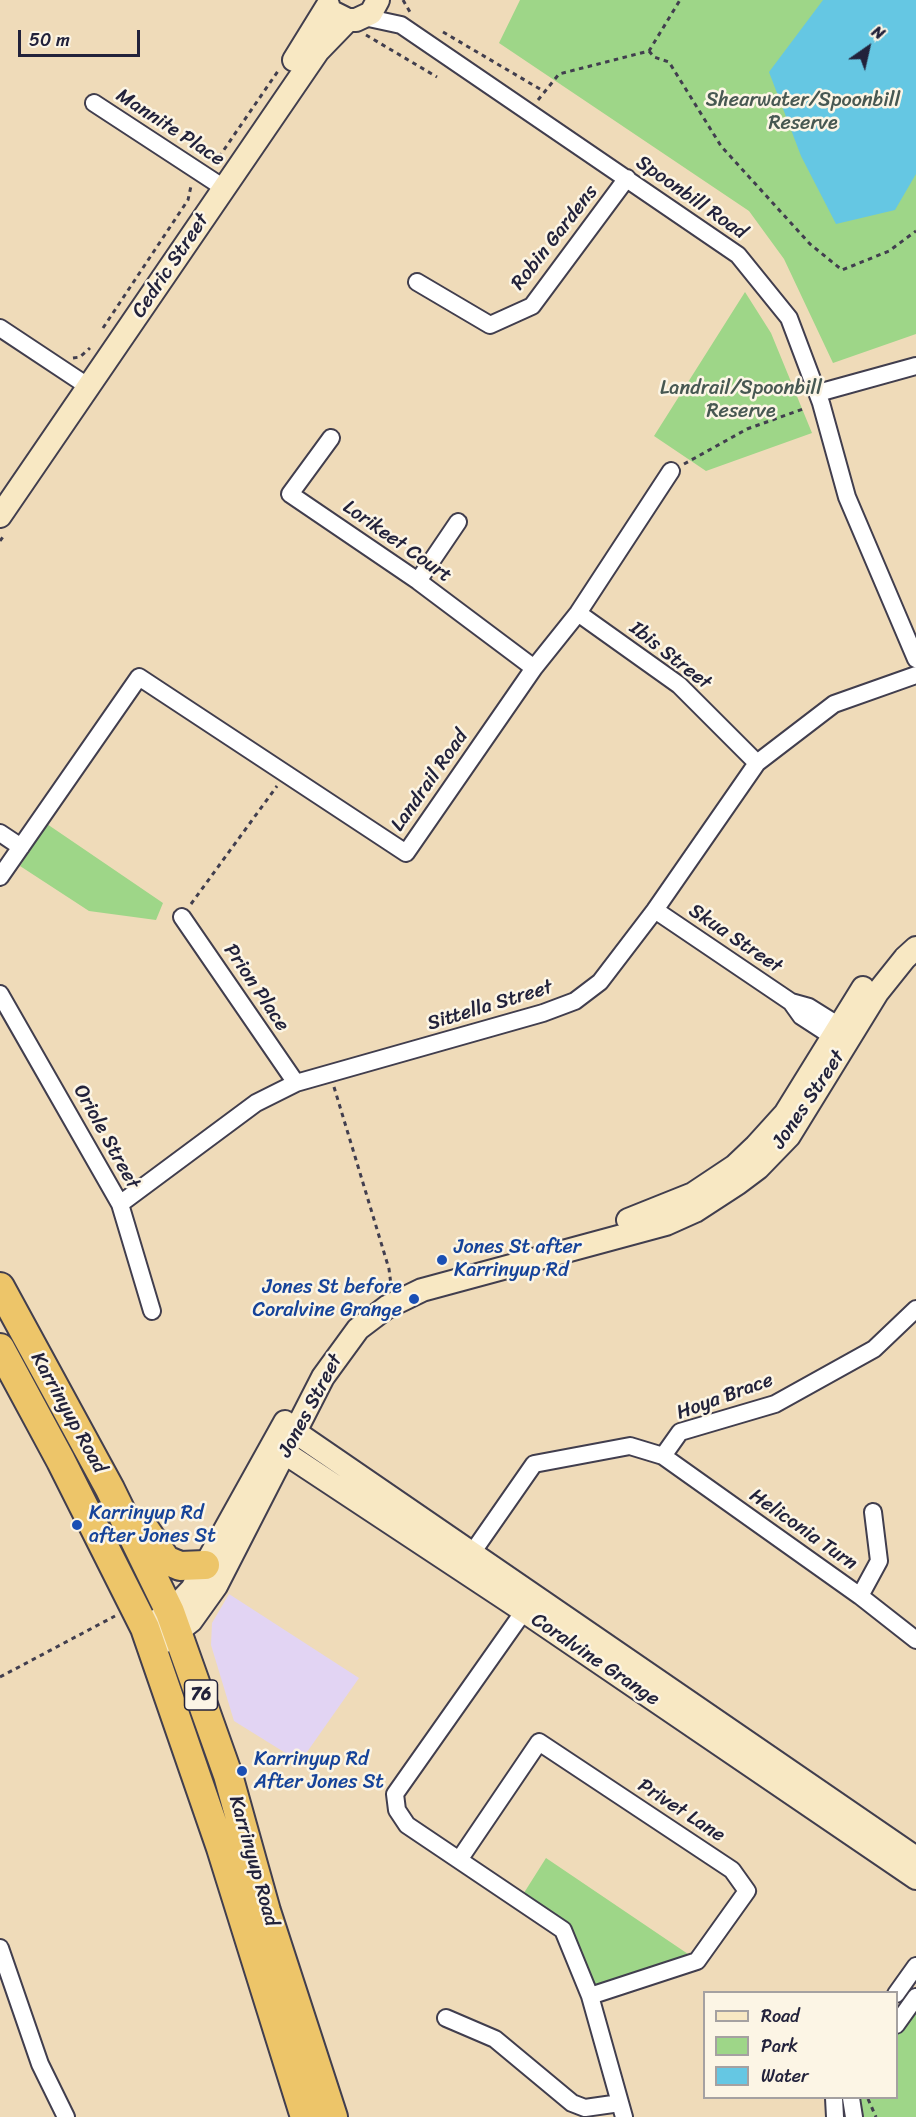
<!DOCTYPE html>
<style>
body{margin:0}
#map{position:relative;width:916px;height:2117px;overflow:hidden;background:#efdbb9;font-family:Sriracha,sans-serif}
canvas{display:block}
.legend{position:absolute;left:703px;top:1991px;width:195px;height:108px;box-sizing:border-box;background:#fcf5e5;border:2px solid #a5a1a1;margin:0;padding:8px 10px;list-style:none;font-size:18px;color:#22223b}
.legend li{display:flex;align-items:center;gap:12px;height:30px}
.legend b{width:30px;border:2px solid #a5a1a1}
.north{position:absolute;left:838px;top:18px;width:60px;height:60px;-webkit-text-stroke:4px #fcf5e5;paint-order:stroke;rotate:34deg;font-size:16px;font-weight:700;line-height:24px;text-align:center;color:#22223b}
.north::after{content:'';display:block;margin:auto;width:21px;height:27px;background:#22223b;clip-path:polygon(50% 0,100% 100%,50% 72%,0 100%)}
.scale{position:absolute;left:18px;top:30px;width:122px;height:27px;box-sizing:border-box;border:3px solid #22223b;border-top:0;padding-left:8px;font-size:18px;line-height:21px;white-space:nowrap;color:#22223b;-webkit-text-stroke:4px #fcf5e5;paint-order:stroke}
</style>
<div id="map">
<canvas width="916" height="2117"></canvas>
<ul class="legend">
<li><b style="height:8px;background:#f8e8c3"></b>Road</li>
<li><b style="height:16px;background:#9ed688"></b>Park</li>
<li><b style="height:16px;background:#65c7e3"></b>Water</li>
</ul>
<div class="north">N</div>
<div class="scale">50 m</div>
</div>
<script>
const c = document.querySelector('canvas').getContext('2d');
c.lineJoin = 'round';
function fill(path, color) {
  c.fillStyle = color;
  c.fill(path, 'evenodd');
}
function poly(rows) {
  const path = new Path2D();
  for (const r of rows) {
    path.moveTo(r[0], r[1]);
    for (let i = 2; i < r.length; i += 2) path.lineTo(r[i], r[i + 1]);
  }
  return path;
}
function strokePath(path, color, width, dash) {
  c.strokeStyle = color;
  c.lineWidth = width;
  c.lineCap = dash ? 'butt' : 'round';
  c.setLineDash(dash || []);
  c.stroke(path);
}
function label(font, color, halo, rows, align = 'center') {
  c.font = font + ' Sriracha,sans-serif';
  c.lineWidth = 5;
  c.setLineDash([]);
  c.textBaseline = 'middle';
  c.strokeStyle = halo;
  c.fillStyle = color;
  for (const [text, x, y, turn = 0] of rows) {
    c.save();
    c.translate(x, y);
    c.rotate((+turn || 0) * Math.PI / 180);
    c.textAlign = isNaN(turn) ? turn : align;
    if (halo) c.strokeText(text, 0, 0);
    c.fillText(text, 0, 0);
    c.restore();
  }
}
fill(poly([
 [229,1594,359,1678,300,1762,234,1721,211,1645,212,1623]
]), '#e2d4f3');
fill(poly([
 [520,0,916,0,916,334,833,363,784,259,749,211,499,43],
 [745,292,771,333,812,433,706,471,654,436],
 [47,824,163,903,156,920,89,911,20,866],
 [546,1858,688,1954,594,1988,568,1927,522,1896],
 [916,1995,916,2117,857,2117,854,2098,896,2098,897,2027]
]), '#9ed688');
fill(poly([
 [823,0,916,0,916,174,895,210,836,224,801,156,769,72]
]), '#65c7e3');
const street = poly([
 [364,17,401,25,738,255,789,318,821,403,847,497,916,659],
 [94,103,224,188],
 [417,282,490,325,532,306,627,178],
 [0,328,89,387],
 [818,393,916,366],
 [331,438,290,494,418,581,534,668],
 [418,581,458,522],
 [578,613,679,685,757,763],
 [0,833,21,847],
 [0,877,139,677,406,853,534,668,578,613,671,471],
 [655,910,791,1002,809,1007,849,1032],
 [182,917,296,1083],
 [0,994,120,1204,152,1311],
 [791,1002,801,1016,841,1042],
 [120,1204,256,1103,296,1083,543,1013,575,1001,600,982,655,910,757,763,834,704,916,675],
 [663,1456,860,1596,916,1640],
 [472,1553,534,1464,630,1446,663,1456,680,1432,775,1404,874,1349,916,1309],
 [860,1596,879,1561,873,1512],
 [524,1611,395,1794,397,1810,407,1825,563,1930,590,1996,624,2117],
 [459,1860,539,1742,732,1870,747,1891,697,1961,590,1996],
 [0,1948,40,2064,66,2117],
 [896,1994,916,1966],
 [446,2018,495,2039,572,2103,585,2108,620,2103],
 [896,2025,916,1997],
 [834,2098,835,2117],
 [851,2098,854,2117]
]);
const secondary = poly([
 [334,13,348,20,356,20,371,13,378,0],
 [294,60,328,5],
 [0,516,318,51,348,20],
 [628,1220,693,1194,735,1166,756,1146,785,1114,863,988],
 [285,1425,916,1858],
 [273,1445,524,1611,916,1878],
 [158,1620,170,1612,192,1589,285,1422],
 [165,1641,191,1621,216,1586,323,1377,358,1329,387,1307,422,1290,666,1224,695,1211,738,1183,758,1168,789,1136,877,993,905,958,916,948]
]);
const highway = poly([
 [0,1287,110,1489,170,1612,228,1775,266,1911,333,2117],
 [0,1348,61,1461,145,1628,221,1848,305,2117],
 [146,1531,166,1560,180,1566,205,1565]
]);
strokePath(street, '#413e4e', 20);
strokePath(secondary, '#413e4e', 26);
strokePath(highway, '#413e4e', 32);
strokePath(poly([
 [403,0,410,12],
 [443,32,545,92],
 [366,35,437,77],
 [649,51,654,57,669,62,721,146,810,244,842,270,889,251,916,231],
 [538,100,559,74,649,51,680,0],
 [210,159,219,157,278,71],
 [103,328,188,200,191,186],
 [73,358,80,357,90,348],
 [684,464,747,429,806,408],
 [0,541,5,534],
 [191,904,277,786],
 [334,1087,389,1269,391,1285],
 [0,1677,115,1616],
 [868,2099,876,2117]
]), '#413e4e', 3, [4.5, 4.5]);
strokePath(street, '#fff', 16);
strokePath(secondary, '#f8e8c3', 22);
strokePath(highway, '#edc569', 28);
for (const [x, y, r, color] of [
 [442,1260,6,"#1a4fb4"],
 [414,1299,6,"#1a4fb4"],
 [77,1525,6,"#1a4fb4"],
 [242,1771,6,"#1a4fb4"]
]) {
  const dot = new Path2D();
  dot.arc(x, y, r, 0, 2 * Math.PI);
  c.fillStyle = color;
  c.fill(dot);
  strokePath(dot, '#fcf5e5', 2);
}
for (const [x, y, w] of [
 [201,1695,33]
]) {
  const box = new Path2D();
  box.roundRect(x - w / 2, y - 15, w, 30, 4.5);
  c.fillStyle = '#fcf5e5';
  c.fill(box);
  strokePath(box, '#22223b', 1.5);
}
label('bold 18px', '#22223b', null, [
 ["76",201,1695]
]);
label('20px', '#475852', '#fcf5e5', [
 ["Shearwater/Spoonbill",803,101],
 ["Reserve",803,124],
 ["Landrail/Spoonbill",741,389],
 ["Reserve",741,412]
]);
label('20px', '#22223b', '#fcf5e5', [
 ["Mannite Place",170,128,33],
 ["Spoonbill Road",691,198,35],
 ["Robin Gardens",555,238,-52],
 ["Cedric Street",171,266,-56],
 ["Lorikeet Court",397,542,35],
 ["Ibis Street",670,656,38],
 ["Landrail Road",430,781,-55],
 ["Skua Street",735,939,34],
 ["Prion Place",256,988,56],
 ["Sittella Street",490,1006,-17],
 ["Jones Street",809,1100,-56],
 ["Oriole Street",106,1137,61],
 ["Hoya Brace",725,1397,-20],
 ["Jones Street",311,1406,-62],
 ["Karrinyup Road",68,1413,61],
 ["Heliconia Turn",803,1530,35],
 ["Coralvine Grange",595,1660,34],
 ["Privet Lane",681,1811,33],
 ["Karrinyup Road",253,1861,74]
]);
label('20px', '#164399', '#fcf5e5', [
 ["Jones St after",454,1248],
 ["Karrinyup Rd",454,1271],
 ["Jones St before",402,1288,"right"],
 ["Coralvine Grange",402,1311,"right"],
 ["Karrinyup Rd",89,1514],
 ["after Jones St",89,1537],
 ["Karrinyup Rd",254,1760],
 ["After Jones St",254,1783]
], 'left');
</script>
